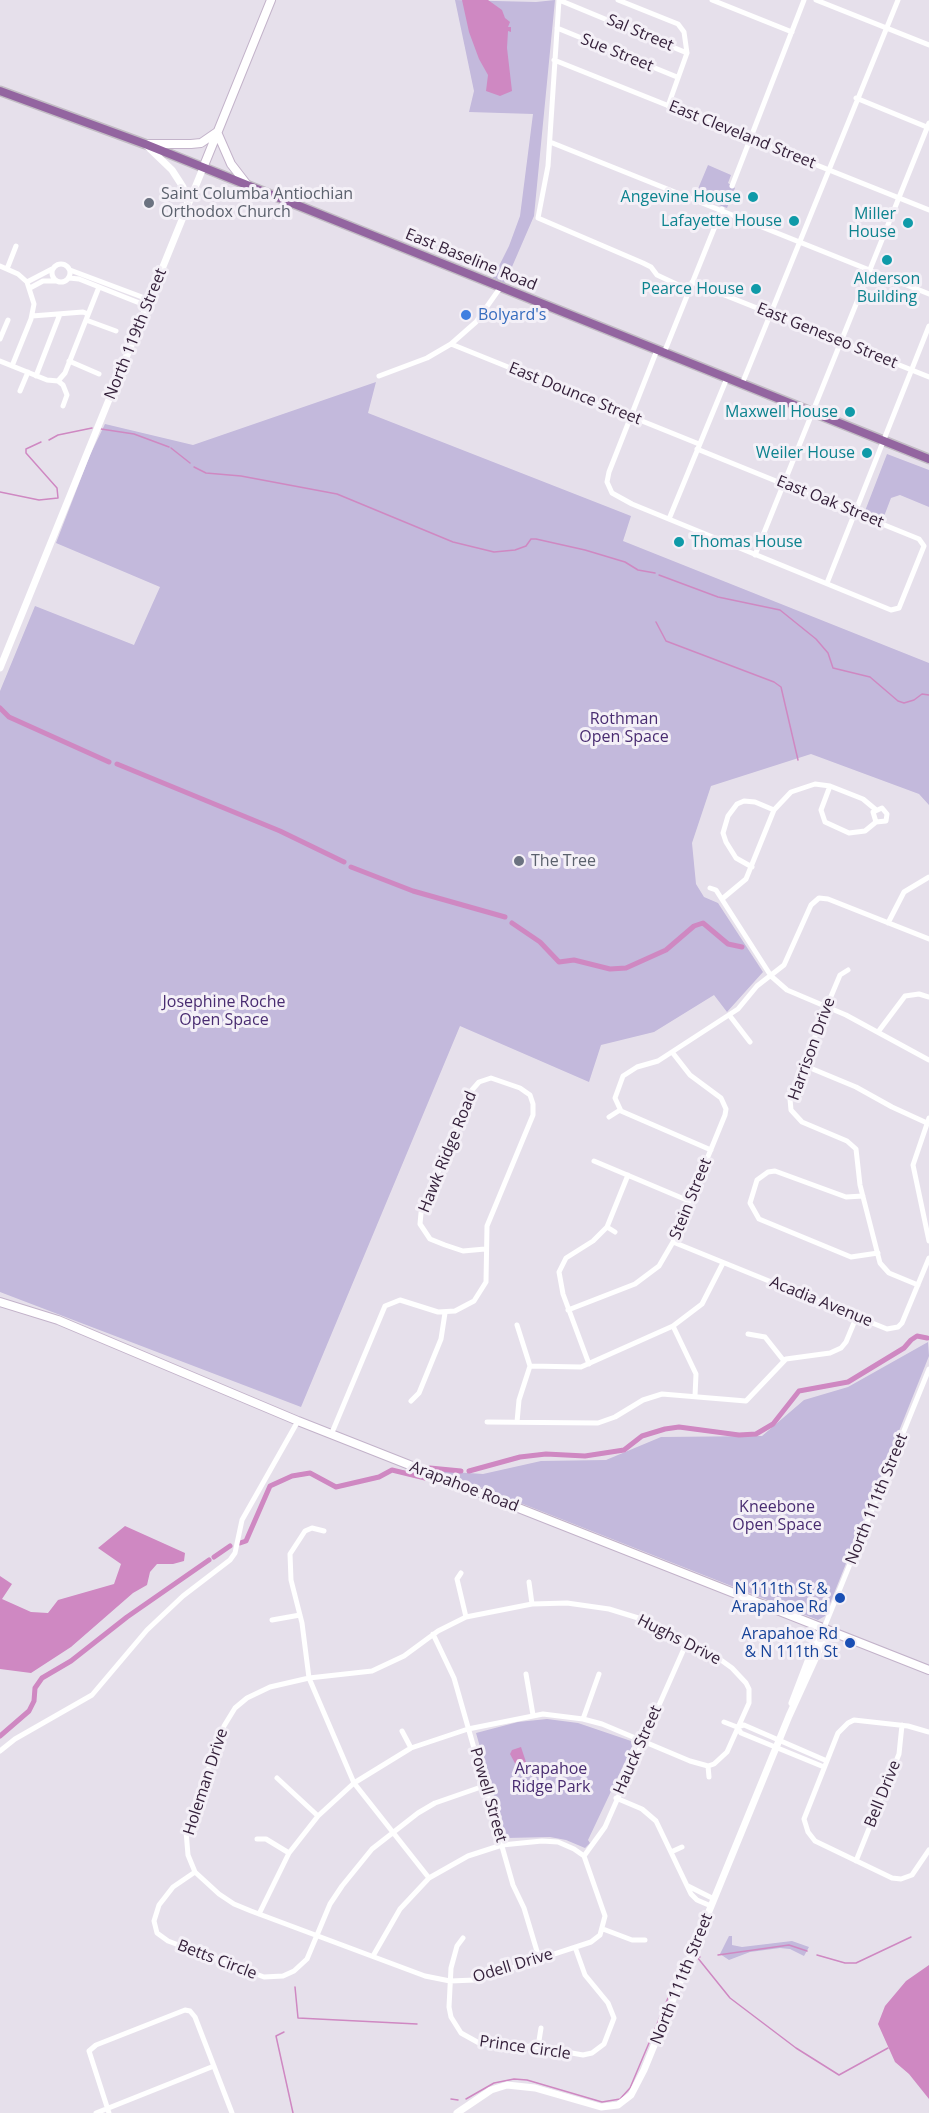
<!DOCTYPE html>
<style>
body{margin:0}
canvas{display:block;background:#e6e0eb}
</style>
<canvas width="929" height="2113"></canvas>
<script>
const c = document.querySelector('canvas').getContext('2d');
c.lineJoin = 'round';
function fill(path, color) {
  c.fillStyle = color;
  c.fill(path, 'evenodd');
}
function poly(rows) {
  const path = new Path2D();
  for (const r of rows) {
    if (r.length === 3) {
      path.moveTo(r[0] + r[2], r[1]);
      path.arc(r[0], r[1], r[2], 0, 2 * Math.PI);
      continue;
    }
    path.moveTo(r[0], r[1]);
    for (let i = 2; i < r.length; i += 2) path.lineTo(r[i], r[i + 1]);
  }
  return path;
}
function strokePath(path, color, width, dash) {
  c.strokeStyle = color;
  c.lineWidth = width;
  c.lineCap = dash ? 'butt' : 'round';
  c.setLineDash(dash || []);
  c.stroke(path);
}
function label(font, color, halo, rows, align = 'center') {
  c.font = font + ' "Open Sans",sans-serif';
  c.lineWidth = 6;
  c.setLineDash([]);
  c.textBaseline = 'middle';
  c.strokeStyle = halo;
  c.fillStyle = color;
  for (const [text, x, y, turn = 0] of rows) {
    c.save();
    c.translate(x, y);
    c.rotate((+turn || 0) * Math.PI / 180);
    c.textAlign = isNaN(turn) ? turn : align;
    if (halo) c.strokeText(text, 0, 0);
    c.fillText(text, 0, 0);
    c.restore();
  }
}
fill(poly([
 [455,0,536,2,555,0,534,216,505,283,493,278,509,246,520,216,533,114,469,112,474,91],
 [708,165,731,175,728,183,735,188,727,208,695,196],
 [376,382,368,413,631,516,623,541,929,663,929,805,919,794,811,754,711,786,692,843,696,884,704,897,718,903,763,972,727,1012,714,995,654,1032,601,1045,589,1082,460,1026,301,1407,0,1292,0,691,35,606,134,645,160,587,56,543,90,455,105,424,193,445],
 [887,454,929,470,929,507,900,495,891,498,883,519,865,511],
 [928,1342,929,1356,825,1616,818,1620,439,1471,483,1474,541,1461,606,1460,661,1437,762,1436,804,1400,848,1387],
 [547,1719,578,1723,631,1741,632,1747,588,1840,590,1843,585,1848,566,1840,550,1837,506,1838,476,1733,518,1722],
 [729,1936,732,1936,732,1945,742,1947,792,1941,809,1947,804,1956,790,1949,780,1948,750,1952,729,1960,720,1954]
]), '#c3b9dc');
fill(poly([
 [462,0,488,0,502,10,505,18,510,22,508,27,511,27,511,32,508,31,507,48,512,91,500,96,486,91,488,75,479,59,469,32],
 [125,1526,185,1553,184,1561,173,1564,157,1564,150,1572,147,1585,133,1593,71,1647,31,1673,0,1669,0,1576,12,1584,2,1599,31,1612,48,1613,58,1600,114,1584,121,1564,98,1548],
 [521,1747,526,1762,517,1767,510,1754,512,1750],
 [929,1965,929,2099,909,2074,895,2062,878,2024,885,2006,906,1981]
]), '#cf88c2');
strokePath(poly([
 [101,429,134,434,169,447],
 [49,440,58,435,92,428],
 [171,448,190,463],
 [194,467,206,473,241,476,337,494,453,542,494,552,515,550,526,546,531,539,536,539,585,550,625,562,638,570,655,573],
 [0,492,39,500,58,498,57,488,26,453,26,449,41,442],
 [659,575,718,597,780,610,816,639,828,653,833,668,870,677,898,701,904,703,914,700,922,694,929,695],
 [656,622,666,641,774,682,781,687,798,760],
 [718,1955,789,1945,807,1951],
 [817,1955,845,1963,856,1963,911,1937],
 [700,1957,697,1957,730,1998,796,2048,839,2075,888,2048],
 [295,1987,298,2018,417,2024],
 [284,2032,276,2036,293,2113],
 [451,2099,458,2100],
 [466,2099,494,2083,514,2079,527,2080,602,2102,620,2099,630,2088,684,1960]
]), '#cf88c2', 1.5);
strokePath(poly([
 [0,708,9,717,109,762],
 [117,764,280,831,344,862],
 [351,867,413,891,505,917],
 [512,923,540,942,559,962,574,960,610,969,626,968,666,950,694,926,703,923,728,944,742,947],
 [430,1468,461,1471],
 [469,1471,520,1457,546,1454,585,1456,624,1450,642,1436,665,1429,679,1427,739,1435,756,1434,773,1424,799,1391,848,1382,904,1348,911,1340,917,1336,927,1338],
 [240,1543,246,1541,270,1486,292,1476,310,1473,336,1487,379,1477,392,1470,425,1478,428,1476],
 [214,1557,230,1546],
 [0,1736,29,1711,34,1701,35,1688,42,1678,71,1661,127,1617,209,1560]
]), '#cf88c2', 5);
const secondary = poly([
 [149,144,191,144,201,143,217,132,231,164,248,186],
 [203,168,271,0],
 [0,1302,58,1320,298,1421,929,1670]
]);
const primary = poly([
 [0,91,145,144,929,459]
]);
strokePath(secondary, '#c3b3ca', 10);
strokePath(primary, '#c2bcc4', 11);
strokePath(poly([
 [618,0,678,24,684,32,687,53,668,106],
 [712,0,792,32],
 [816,0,929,45],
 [557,28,677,77],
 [687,53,559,0,548,166,538,218,643,263,651,267,657,275,689,290],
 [554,60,929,210],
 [856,98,929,128],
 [550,142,929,294],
 [732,186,804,0],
 [61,273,9],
 [0,266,18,274,27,282,34,304,31,319,12,366],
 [7,269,16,246],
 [70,270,150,300],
 [69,278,79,279,147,306],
 [27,282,52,269],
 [692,282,929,377],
 [30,288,43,281,56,281],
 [32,316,83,312,88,314],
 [86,320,116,331],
 [0,339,8,320],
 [451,344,699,444],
 [657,350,609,472,607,482,612,493,632,504,891,610,899,608,924,546,919,539,697,449],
 [664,353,722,209],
 [0,361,47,380,58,381],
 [69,361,99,374],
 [36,376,60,314],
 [379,376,427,358,451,344,476,322,500,288],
 [58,381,65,373,99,287],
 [58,381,63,385,67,395,63,406],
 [742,384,898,0],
 [20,391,28,372],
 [669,519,727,378],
 [755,555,929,123],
 [827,583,929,326],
 [830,786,821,810,825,822,849,833,865,831,876,822,886,821,887,814,882,808,873,812,876,822],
 [752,867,736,858,726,842,723,833,728,816,737,804,744,801,755,802,774,810],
 [710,888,716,890,771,976,787,990,846,1015,929,1060],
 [722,899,746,879,774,810,791,792,815,784,830,786,863,799,875,809],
 [888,923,904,892,929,877],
 [848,970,840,975,832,994,790,1099,791,1110,802,1122,847,1141,856,1149,860,1185,880,1263,889,1273,918,1285],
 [730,1016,750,1042],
 [878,1032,905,996,919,994,929,997],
 [803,1065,856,1087,892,1107,927,1123],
 [609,1117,620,1110],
 [929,1118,913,1165,929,1241],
 [711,1150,621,1111,615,1098,623,1076,637,1067,658,1061,738,1009,757,986,784,965,811,905,819,898,828,899,929,939],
 [594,1161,689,1201],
 [863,1196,846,1197,775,1171,768,1172,757,1180,750,1203,759,1219,851,1257,878,1253],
 [607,1227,615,1232],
 [673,1242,887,1329,898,1327,902,1323,929,1258],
 [568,1310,635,1284,659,1266,673,1242,725,1115,726,1109,721,1098,690,1075,672,1052],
 [517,1325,530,1366,519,1400,517,1422],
 [673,1326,696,1374,695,1396],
 [748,1334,765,1337,784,1361],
 [589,1364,563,1294,559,1272,566,1258,593,1241,607,1227,628,1175],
 [530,1366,581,1367,673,1326,702,1304,723,1263],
 [411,1401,419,1393,441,1339,445,1313],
 [487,1422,598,1423,615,1417,643,1400,662,1394,746,1401,786,1359,830,1353,841,1348,846,1342,856,1318],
 [331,1435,385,1306,400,1300,438,1312,455,1311,474,1301,486,1282,487,1226,533,1115,533,1104,530,1095,520,1088,491,1078,479,1082,472,1090,421,1213,420,1224,430,1239,445,1245,463,1251,485,1249],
 [324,1531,312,1528,305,1531,290,1554,291,1580,302,1623,309,1678,354,1783,429,1878],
 [461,1573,457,1579,466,1617],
 [529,1582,532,1604],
 [272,1620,300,1615],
 [824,1628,929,1369],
 [433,1634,454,1678,513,1885,524,1908,539,1958],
 [526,1674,533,1715],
 [583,1719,599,1674],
 [724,1722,737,1727,741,1733,824,1767],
 [737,1727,744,1725,827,1761],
 [402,1731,411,1748],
 [929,1732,908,1726,854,1720,848,1723,838,1733,804,1819,808,1832,815,1841,892,1878,901,1879,912,1875,929,1850],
 [0,1751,15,1739,92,1695,147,1630,183,1596,230,1560,235,1553,242,1520,298,1421],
 [708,1766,709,1777],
 [277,1778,318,1816],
 [616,1798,642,1809,656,1821,691,1894,697,1900,711,1906],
 [257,1839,266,1839,289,1853],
 [671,1852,682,1847],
 [584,1856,605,1827,687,1642],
 [856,1861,899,1754,902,1725],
 [195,1872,173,1887,159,1905,154,1921,157,1933,168,1941,264,1977,283,1976,294,1971,307,1959,330,1904,342,1886,372,1849,418,1813,435,1803,484,1786],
 [688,1886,714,1899],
 [259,1914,289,1853,318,1816,354,1783,411,1748,468,1729,543,1714,583,1719,602,1724,690,1761,708,1766,714,1764,727,1752,749,1703,749,1689,746,1683,732,1668,714,1655,648,1621,609,1609,567,1603,532,1604,466,1617,438,1631,404,1656,372,1671,309,1678,270,1687,247,1698,235,1708,224,1726,186,1831,188,1855,195,1872,219,1894,234,1904,251,1911,425,1976,450,1981,475,1980,493,1974,591,1942,600,1935,605,1916,584,1856,574,1849,558,1842,542,1841,502,1845,468,1856,429,1878,400,1909,373,1956],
 [603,1929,632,1940,645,1940],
 [463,1938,457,1946,451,1968,449,2007,451,2017,461,2033,479,2043,538,2047,583,2055,592,2053,604,2044,614,2018,608,2003,585,1975,575,1947],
 [538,2047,541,2028],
 [96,2113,214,2066],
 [109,2113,89,2051,96,2045,185,2010,190,2011,195,2017,232,2113]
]), '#fff', 5);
strokePath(poly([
 [147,146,172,170,183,187,188,204],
 [0,668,203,168],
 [792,1703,818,1635,824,1628],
 [457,2113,491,2090,507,2085,535,2088,601,2107,618,2105,631,2095,644,2070,789,1716,825,1637,824,1628]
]), '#fff', 7);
strokePath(secondary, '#fff', 8);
strokePath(primary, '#9365a0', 8);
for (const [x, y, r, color] of [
 [753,197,6,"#0f9aa8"],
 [149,203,6,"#6b7280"],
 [794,221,6,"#0f9aa8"],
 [908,223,6,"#0f9aa8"],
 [887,260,6,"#0f9aa8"],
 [756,289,6,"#0f9aa8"],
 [466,315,6,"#3f7fe0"],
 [850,412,6,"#0f9aa8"],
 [867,453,6,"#0f9aa8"],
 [679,542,6,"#0f9aa8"],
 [519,861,6,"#6b7280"],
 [840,1598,6,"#1a4fb4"],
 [850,1643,6,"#1a4fb4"]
]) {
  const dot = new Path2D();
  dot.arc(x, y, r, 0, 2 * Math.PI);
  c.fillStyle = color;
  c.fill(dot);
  strokePath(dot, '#f4f0f7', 2);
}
label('16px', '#35213b', '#f4f0f7', [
 ["Sal Street",640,33,23],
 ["Sue Street",617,53,22],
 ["East Cleveland Street",742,135,22],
 ["East Baseline Road",471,260,22],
 ["North 119th Street",136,334,-68],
 ["East Geneseo Street",827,336,22],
 ["East Dounce Street",575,394,22],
 ["East Oak Street",830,502,22],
 ["Harrison Drive",812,1049,-70],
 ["Hawk Ridge Road",448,1152,-68],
 ["Stein Street",691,1199,-68],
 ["Acadia Avenue",821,1302,22],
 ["Arapahoe Road",464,1487,21],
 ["North 111th Street",877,1499,-68],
 ["Hughs Drive",679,1640,27],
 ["Hauck Street",638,1750,-66],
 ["Holeman Drive",206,1782,-72],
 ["Bell Drive",883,1794,-68],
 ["Powell Street",488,1795,74],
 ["Betts Circle",217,1960,21],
 ["Odell Drive",513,1966,-17],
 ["North 111th Street",682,1979,-68],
 ["Prince Circle",525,2048,8]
]);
label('16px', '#5b616d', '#f4f0f7', [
 ["Saint Columba Antiochian",161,194],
 ["Orthodox Church",161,212],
 ["The Tree",531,861]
], 'left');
label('16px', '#0d838f', '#f4f0f7', [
 ["Angevine House",741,197],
 ["Miller",896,214],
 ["House",896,232],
 ["Lafayette House",782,221],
 ["Alderson",887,279,"center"],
 ["Building",887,297,"center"],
 ["Pearce House",744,289],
 ["Maxwell House",838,412],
 ["Weiler House",855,453],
 ["Thomas House",691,542,"left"]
], 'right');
label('16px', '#366cbe', '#f4f0f7', [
 ["Bolyard's",478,315]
], 'left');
label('16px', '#492c71', '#f4f0f7', [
 ["Rothman",624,719],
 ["Open Space",624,737],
 ["Josephine Roche",224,1002],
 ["Open Space",224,1020],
 ["Kneebone",777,1507],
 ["Open Space",777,1525],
 ["Arapahoe",551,1769],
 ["Ridge Park",551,1787]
]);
label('16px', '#164399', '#f4f0f7', [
 ["N 111th St &",828,1589],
 ["Arapahoe Rd",828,1607],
 ["Arapahoe Rd",838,1634],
 ["& N 111th St",838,1652]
], 'right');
</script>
